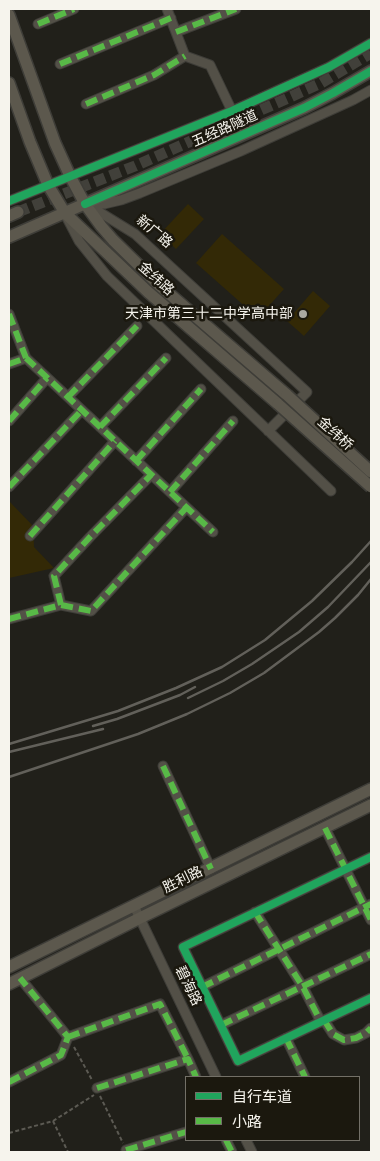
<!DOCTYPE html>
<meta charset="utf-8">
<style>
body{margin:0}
#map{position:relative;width:380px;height:1161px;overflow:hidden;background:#21201a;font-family:Helvetica,"Noto Sans SC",sans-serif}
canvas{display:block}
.frame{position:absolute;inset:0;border:10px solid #f6f4ed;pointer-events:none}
.legend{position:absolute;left:185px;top:1076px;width:175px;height:65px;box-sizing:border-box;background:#1b180e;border:1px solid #737067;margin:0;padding:6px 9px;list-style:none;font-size:15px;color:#f6f4ed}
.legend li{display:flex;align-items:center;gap:10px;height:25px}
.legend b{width:25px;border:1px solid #737067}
</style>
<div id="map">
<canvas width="380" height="1161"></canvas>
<div class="frame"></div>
<ul class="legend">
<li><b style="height:6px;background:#20a55d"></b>自行车道</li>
<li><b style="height:6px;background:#58b947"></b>小路</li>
</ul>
</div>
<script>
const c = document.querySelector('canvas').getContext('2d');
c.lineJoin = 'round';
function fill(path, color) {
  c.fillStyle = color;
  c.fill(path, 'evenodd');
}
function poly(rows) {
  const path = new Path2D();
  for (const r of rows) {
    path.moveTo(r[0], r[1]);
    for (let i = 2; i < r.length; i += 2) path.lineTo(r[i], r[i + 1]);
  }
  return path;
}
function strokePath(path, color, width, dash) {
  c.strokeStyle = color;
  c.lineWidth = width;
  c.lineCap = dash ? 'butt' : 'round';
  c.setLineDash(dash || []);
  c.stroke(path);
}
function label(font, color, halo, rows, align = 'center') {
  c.font = font + ' Helvetica,"Noto Sans SC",sans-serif';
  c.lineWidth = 5;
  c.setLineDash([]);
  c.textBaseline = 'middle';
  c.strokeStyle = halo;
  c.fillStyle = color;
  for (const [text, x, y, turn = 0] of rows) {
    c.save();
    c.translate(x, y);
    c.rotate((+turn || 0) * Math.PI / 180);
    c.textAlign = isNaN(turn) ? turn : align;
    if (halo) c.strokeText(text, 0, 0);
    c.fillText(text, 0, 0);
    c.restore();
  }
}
fill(poly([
 [188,204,204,219,176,249,160,234],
 [222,234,284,289,258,318,196,263],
 [313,291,330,306,304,336,287,321],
 [9,501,33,526,34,547,54,568,9,578]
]), '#332906');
strokePath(poly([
 [18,212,135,166,288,98,321,83,371,53]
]), '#41403a', 11, [11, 5.5]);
const minor = poly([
 [167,9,185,56,210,65,232,111],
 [38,24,74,9],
 [176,32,236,9],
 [60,64,171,18],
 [86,104,154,75,185,56],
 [9,201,232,111,329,67,371,43],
 [88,204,104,204,121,200,140,193,241,151,353,100,371,90],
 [88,205,135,234,307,392,268,431],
 [67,218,79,241,107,276,331,491],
 [9,314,26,358],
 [9,364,26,358,213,532],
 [68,397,137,326],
 [9,421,47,378],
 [100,427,166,358],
 [136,461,201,389],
 [9,487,82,410],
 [170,492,233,421],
 [30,536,115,441],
 [61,605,54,576,90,537,151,475],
 [9,619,61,605,91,611,186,508],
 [163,766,211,869],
 [325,828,371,920],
 [371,857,183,947,238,1061,371,998],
 [134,906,216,1077],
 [255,912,303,987,321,1022],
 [202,987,371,904],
 [324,1020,333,1034,344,1040,356,1038,366,1033,371,1028],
 [221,1025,371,954],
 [68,1037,160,1004,188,1059],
 [286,1038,305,1077],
 [9,1082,61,1055,68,1037,20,978],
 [97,1088,188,1059,196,1077],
 [226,1140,232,1152],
 [246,1140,252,1152],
 [126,1150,186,1132]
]);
const major = poly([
 [9,15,55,143,70,176,85,204,101,226,113,240,158,284,287,395],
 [9,83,30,142,48,185,65,213,148,292,278,404],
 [9,216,18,212],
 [9,237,304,108,333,93,371,71],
 [9,967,371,789],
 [9,984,140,918,371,805]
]);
strokePath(minor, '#3e3d38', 11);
strokePath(major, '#3e3d38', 14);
strokePath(poly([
 [74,1047,92,1080],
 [100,1096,123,1143],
 [53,1121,94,1095],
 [9,1133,53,1121,68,1152]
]), '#5c5a53', 2, [4, 2.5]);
strokePath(minor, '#535047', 9);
strokePath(major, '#5c584d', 11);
strokePath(poly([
 [188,698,223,681,252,664,299,632,328,607,371,562],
 [93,726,117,719,180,695,195,687],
 [9,744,118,711,176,688,222,667,265,640,312,601,352,562,371,541],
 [9,752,103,729],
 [9,777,138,734,187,714,230,693,264,673,319,632,335,618,358,595,371,579]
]), '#62605a', 2.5);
const majorBridge = poly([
 [287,395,371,472],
 [278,404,371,487]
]);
strokePath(majorBridge, '#3e3d38', 14, []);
strokePath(majorBridge, '#5c584d', 11);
strokePath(poly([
 [38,24,74,9],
 [176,32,236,9],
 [60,64,171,18],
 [86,104,154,75,185,56],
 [9,314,26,358],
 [9,364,26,358,213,532],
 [68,397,137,326],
 [9,421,47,378],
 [100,427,166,358],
 [136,461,201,389],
 [9,487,82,410],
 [170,492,233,421],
 [30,536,115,441],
 [61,605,54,576,90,537,151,475],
 [9,619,61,605,91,611,186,508],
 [163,766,211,869],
 [325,828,371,920],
 [255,912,303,987,321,1022],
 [202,987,371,904],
 [324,1020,333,1034,344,1040,356,1038,366,1033,371,1028],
 [221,1025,371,954],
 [68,1037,160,1004,188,1059],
 [286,1038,305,1077],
 [9,1082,61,1055,68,1037,20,978],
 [97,1088,188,1059,196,1077],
 [226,1140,232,1152],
 [126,1150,186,1132]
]), '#58b947', 6, [12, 6]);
strokePath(poly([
 [9,201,232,111,329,67,371,43],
 [85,204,304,108,333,93,371,71],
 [371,857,183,947,238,1061,371,998]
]), '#20a55d', 8);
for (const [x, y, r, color] of [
 [303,314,5,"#abaaa3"]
]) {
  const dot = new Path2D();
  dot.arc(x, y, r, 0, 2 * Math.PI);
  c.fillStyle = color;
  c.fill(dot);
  strokePath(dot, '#1b180e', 2);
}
label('14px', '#f6f4ed', '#1b180e', [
 ["五经路隧道",225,129,-24],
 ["新广路",154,232,40],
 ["金纬路",156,279,42],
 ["金纬桥",335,434,42],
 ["胜利路",183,880,-26],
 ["碧海路",188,986,64]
]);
label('14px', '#f6f4ed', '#1b180e', [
 ["天津市第三十二中学高中部",293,314]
], 'right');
</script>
